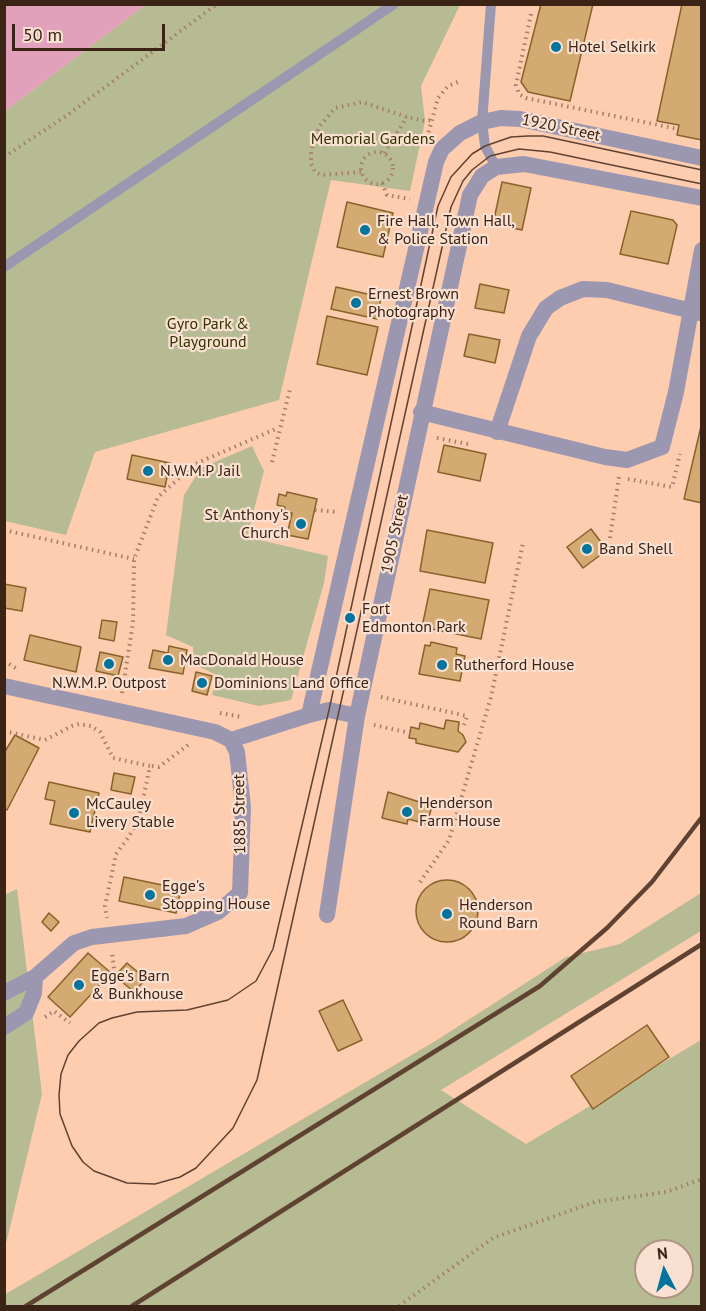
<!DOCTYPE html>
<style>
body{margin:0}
#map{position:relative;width:706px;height:1311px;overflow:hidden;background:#feccae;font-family:"PT Sans",sans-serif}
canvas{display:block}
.frame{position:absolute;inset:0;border:6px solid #3b2315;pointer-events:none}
.north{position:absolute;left:634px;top:1239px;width:60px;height:60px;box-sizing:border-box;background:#f9e0d0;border:2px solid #ad9485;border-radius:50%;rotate:354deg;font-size:16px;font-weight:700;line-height:24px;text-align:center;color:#3b2315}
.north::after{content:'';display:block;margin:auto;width:21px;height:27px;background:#01749e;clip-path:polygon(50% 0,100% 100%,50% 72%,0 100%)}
.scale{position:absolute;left:12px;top:24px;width:153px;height:27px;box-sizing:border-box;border:3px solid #3b2315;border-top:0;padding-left:8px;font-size:18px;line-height:21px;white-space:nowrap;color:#3b2315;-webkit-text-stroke:4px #f9e0d0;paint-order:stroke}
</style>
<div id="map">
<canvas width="706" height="1311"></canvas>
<div class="frame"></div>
<div class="north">N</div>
<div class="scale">50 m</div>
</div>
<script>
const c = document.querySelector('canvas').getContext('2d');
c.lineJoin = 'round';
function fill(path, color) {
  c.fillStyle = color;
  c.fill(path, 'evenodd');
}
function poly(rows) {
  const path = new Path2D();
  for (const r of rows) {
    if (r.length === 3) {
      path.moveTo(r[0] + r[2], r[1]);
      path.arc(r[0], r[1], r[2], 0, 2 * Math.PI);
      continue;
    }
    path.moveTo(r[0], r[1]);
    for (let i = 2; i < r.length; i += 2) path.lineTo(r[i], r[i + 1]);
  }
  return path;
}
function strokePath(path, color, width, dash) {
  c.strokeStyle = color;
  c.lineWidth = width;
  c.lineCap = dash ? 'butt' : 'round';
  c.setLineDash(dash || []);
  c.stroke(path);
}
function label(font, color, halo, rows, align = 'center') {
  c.font = font + ' "PT Sans",sans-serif';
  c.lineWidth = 4.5;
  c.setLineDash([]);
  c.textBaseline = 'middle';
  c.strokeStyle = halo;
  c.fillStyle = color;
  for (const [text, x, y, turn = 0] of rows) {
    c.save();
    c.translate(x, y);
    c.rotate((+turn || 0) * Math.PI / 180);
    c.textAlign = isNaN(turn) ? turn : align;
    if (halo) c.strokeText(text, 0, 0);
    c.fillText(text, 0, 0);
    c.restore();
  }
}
fill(poly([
 [145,5,460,5,421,86,425,121,410,191,331,180,279,400,95,452,66,535,5,521,5,111],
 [252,446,264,471,247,537,328,556,324,583,291,700,259,706,212,695,217,675,193,664,193,647,166,635,184,495,201,468],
 [17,889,42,1094,5,1248,4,895],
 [701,893,701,931,441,1090,526,1144,701,1040,701,1306,5,1306,4,1295,437,1040,566,957,620,944],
 [646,1251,682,1251,682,1287,646,1287]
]), '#b7bb94');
fill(poly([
 [5,4,145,4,145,5,5,111]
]), '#e1a1bb');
const building = poly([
 [541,4,593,4,570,101,528,92,521,82,541,4],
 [682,4,702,4,702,140,677,135,679,125,657,121,682,4],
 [502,182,531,188,522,230,493,224,502,182],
 [347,202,393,213,383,257,337,247,347,202],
 [631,211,673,220,677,225,668,264,620,254,631,211],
 [480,284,509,290,504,313,475,308,480,284],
 [336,287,381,297,377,319,331,309,336,287],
 [327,316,378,327,367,375,317,364,327,316],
 [469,334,500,340,495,363,464,356,469,334],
 [702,422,702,503,684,499,702,422],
 [444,445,486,454,480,481,438,472,444,445],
 [132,455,170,463,165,487,127,479,132,455],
 [287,492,317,499,308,539,287,535,292,513,284,512,285,507,277,505,279,494,286,496,287,492],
 [591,529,607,550,583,568,567,547,591,529],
 [427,530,493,543,485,583,420,571,427,530],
 [4,584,26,588,22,611,4,608,4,584],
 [430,589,489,600,481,639,422,627,430,589],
 [102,620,117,622,114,641,99,638,102,620],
 [30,635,81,647,76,672,24,660,30,635],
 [431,642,457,648,456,654,465,656,460,681,419,674,425,645,430,646,431,642],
 [169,646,187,650,183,674,149,668,153,650,168,653,169,646],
 [100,652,123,657,118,676,96,671,100,652],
 [196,672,212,676,207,695,192,691,196,672],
 [446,720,459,722,458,731,463,735,466,742,458,752,416,743,416,739,409,738,411,727,419,729,420,723,444,729,446,720],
 [15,735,39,748,7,810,4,809,4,753,15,735],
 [114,773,135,777,131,794,111,790,114,773],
 [49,782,99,793,90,832,50,824,55,801,45,799,49,782],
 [388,792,432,806,427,824,408,819,407,824,382,818,388,792],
 [124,877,181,889,176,913,119,901,124,877],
 [447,911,31],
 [49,913,59,922,51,931,42,922,49,913],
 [88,953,111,973,70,1017,48,997,88,953],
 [127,963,146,979,134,992,115,976,127,963],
 [343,1000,362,1040,338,1051,319,1011,343,1000],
 [647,1025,669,1057,593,1109,571,1076,647,1025]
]);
fill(building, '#d4aa73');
strokePath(building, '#89622b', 1.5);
strokePath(poly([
 [531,14,516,85,519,94,526,98,678,129],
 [427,138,438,98,448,86,458,82],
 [377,168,16],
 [384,153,407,117],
 [4,157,66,116,217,4],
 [361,172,321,175,315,172,311,164,311,151,319,127,335,108,362,102,407,117,425,121,431,120],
 [382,183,387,195,410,199],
 [437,438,468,444],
 [272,462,290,389],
 [628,479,672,487,680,454],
 [315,510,337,512],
 [4,530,134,559],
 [610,538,619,477],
 [4,661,19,670],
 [122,693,133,623,134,559,158,497,195,464,278,428],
 [381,697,467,716,464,725,459,724],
 [220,713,242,717],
 [374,725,410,733],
 [4,731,45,740,72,726,79,724,91,726,100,732,113,758,150,766,139,818,130,835,116,854,105,906,107,918],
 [152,766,159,767,188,745],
 [420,882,449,840,491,697,523,543],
 [110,998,114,969,112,952],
 [45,1017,54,1011,70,1023],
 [399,1306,493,1238,595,1202,666,1192,702,1179]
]), '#a47e67', 4, [1.5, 4.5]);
strokePath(poly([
 [491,4,482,122,485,146,496,167],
 [4,267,394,4]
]), '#9b97b1', 10);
strokePath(poly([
 [421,412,605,457,627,460,662,447,676,392,702,250],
 [497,432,529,336,546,308,560,298,583,289,607,290,700,313],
 [4,686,215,732,231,740,237,752,243,807,240,893,218,912,186,926,92,937,74,943,35,977,4,993],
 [309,715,329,710,357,716],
 [231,740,309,715,436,162,442,149,460,133,482,122,501,118,520,119,702,158],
 [327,915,357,716,470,195,482,176,496,167,524,164,702,198],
 [4,1027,26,1013,34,993,35,977]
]), '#9b97b1', 16);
strokePath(poly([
 [702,170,543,136,528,136,511,137,485,146,472,154,451,177,438,206,329,710,273,949,256,981,228,1000,187,1010,137,1012,112,1018,99,1023,79,1041,68,1055,61,1074,59,1095,60,1114,72,1146,83,1162,94,1171,127,1183,155,1184,180,1177,196,1168,233,1128,257,1080,451,207,463,181,472,170,490,156,519,149,550,152,702,184]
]), '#5f4231', 1.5);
strokePath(poly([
 [26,1306,540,986,607,928,652,882,702,817],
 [132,1306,702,944]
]), '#5f4231', 4.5);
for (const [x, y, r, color] of [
 [556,47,6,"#01749e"],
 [365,230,6,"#01749e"],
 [356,303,6,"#01749e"],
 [148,471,6,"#01749e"],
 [301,524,6,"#01749e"],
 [587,549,6,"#01749e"],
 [350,618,6,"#01749e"],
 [168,660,6,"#01749e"],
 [109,664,6,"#01749e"],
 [442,665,6,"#01749e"],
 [202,683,6,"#01749e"],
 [407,812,6,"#01749e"],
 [74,813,6,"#01749e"],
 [150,895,6,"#01749e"],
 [447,914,6,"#01749e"],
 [79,985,6,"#01749e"]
]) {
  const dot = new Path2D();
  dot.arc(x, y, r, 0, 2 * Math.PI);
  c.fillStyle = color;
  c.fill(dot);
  strokePath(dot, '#f9e0d0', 2);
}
label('16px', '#3b2315', '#f9e0d0', [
 ["Hotel Selkirk",568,47],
 ["Fire Hall, Town Hall,",377,221],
 ["& Police Station",377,239],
 ["Ernest Brown",368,294],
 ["Photography",368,312],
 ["N.W.M.P Jail",160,471],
 ["St Anthony's",289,515,"right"],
 ["Church",289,533,"right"],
 ["Band Shell",599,549],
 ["Fort",362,609],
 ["Edmonton Park",362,627],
 ["MacDonald House",180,660],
 ["Rutherford House",454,665],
 ["N.W.M.P. Outpost",109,683,"center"],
 ["Dominions Land Office",214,683],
 ["Henderson",419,803],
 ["Farm House",419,821],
 ["McCauley",86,804],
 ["Livery Stable",86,822],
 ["Egge's",162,886],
 ["Stopping House",162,904],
 ["Henderson",459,905],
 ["Round Barn",459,923],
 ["Egge's Barn",91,976],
 ["& Bunkhouse",91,994]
], 'left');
label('16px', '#3b2315', '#f9e0d0', [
 ["1920 Street",561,128,12],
 ["1905 Street",395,534,-78],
 ["1885 Street",240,814,-91]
]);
label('16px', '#303301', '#f9e0d0', [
 ["Memorial Gardens",373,139],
 ["Gyro Park &",208,324],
 ["Playground",208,342]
]);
</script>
